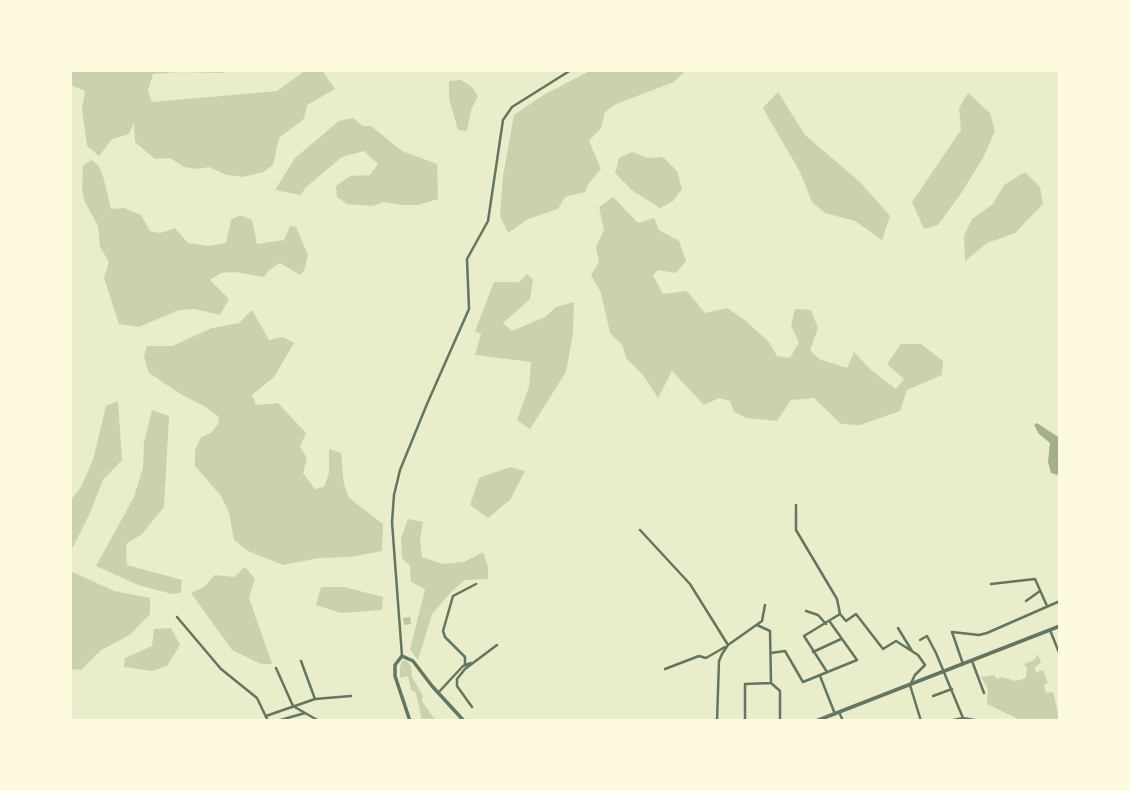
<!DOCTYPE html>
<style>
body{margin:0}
#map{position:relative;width:1130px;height:791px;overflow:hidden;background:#e9edc9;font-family:Manrope,sans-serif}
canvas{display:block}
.frame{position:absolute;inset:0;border:72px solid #fefae0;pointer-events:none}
</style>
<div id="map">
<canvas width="1130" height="791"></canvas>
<div class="frame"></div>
</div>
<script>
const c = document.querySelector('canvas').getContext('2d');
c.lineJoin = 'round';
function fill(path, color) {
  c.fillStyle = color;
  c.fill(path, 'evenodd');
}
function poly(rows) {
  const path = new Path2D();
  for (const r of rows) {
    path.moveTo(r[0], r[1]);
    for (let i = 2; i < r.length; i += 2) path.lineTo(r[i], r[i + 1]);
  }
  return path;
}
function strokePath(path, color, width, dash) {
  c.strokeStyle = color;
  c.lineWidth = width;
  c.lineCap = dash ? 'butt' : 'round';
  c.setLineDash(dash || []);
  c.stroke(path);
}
fill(poly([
 [70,70,233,70,222,73,179,72,153,74,148,90,152,102,277,91,306,70,322,70,335,89,307,105,304,119,279,138,273,165,263,172,243,177,227,175,209,167,198,169,184,167,170,158,155,159,135,142,134,123,129,134,112,139,99,156,87,146,82,109,85,91,70,85],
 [592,70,686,70,674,82,616,104,605,112,601,128,589,141,601,169,589,183,585,192,565,197,558,209,528,219,508,233,500,216,503,176,514,115,545,94],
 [461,80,472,87,478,96,471,110,467,131,458,130,449,99,449,81],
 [778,92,805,135,860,182,890,216,882,240,855,221,825,213,812,202,800,172,763,108],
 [968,93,990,113,995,131,983,158,962,192,938,225,924,229,912,202,961,130,959,108],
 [353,118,363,126,371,126,402,151,437,164,438,199,418,205,401,205,383,202,372,206,347,204,337,197,336,186,350,176,370,175,378,164,364,151,342,157,305,188,301,195,275,190,295,158,339,121],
 [632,152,648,158,663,157,677,171,682,189,673,201,660,208,633,191,615,173,619,158],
 [91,160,98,165,103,176,111,209,124,208,141,215,150,231,160,233,175,228,188,243,208,246,226,243,231,220,240,215,252,220,257,244,284,240,290,226,296,227,308,255,304,271,300,275,280,263,269,270,264,277,235,272,221,273,210,280,229,299,220,315,195,309,179,310,139,327,119,324,104,278,109,262,100,247,98,226,85,202,82,190,83,166],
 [1025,172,1040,187,1043,204,1015,233,987,243,965,261,964,236,972,219,993,204,1004,185],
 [613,197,638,223,654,218,659,230,679,241,686,261,676,273,658,270,653,275,663,294,687,291,705,313,727,308,746,321,769,342,777,356,790,358,799,342,791,326,795,309,811,310,818,328,810,350,819,359,847,368,854,352,871,370,896,389,904,379,887,364,901,344,921,344,943,361,942,375,907,390,900,411,860,425,841,424,814,398,791,400,777,421,747,418,734,412,730,401,719,398,704,405,672,371,658,398,643,375,626,358,623,346,610,333,601,293,591,275,599,262,596,247,604,230,599,207],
 [527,274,533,280,530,299,503,323,512,331,545,317,556,307,574,302,573,333,566,372,530,429,517,420,529,387,531,362,475,355,481,334,475,331,494,282,519,282],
 [252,310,269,340,283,337,294,343,274,377,252,395,256,405,278,403,306,433,300,447,307,458,303,473,315,489,324,487,329,473,329,449,341,453,344,484,349,498,383,524,382,551,350,557,319,558,283,565,248,551,234,540,229,512,221,496,195,466,195,450,201,437,211,433,219,423,218,416,204,406,182,395,149,373,144,357,147,346,172,346,212,328,239,323],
 [118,401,122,460,103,480,90,513,73,547,70,549,70,501,81,487,93,460,106,406],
 [152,410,169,416,164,507,142,534,126,544,127,565,182,580,181,593,172,594,138,585,96,566,134,497,143,468,144,443],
 [510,467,525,471,510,500,488,518,470,505,479,478],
 [408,519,423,522,420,539,422,557,443,564,464,562,483,552,488,567,488,579,465,580,452,591,432,614,418,660,410,650,425,589,411,582,410,566,402,558,401,538],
 [245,567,255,579,249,598,272,664,261,664,232,650,191,593,204,587,215,575,234,577],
 [70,571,114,591,150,598,150,614,130,635,101,650,81,670,70,669],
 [321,587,344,587,383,597,382,610,341,613,316,605],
 [171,628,180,645,167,666,152,671,124,667,125,658,152,646,154,629],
 [1038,654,1041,663,1035,667,1036,673,1043,670,1048,683,1044,684,1046,693,1053,692,1060,721,1018,719,987,704,988,689,981,677,994,675,997,679,1002,677,1015,681,1026,678,1027,668,1024,664,1034,660],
 [406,660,411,666,412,677,423,696,422,701,436,721,422,721,416,693,411,690,408,676,400,678,400,667,402,661]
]), '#cad2ad');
fill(poly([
 [1037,423,1058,437,1060,443,1058,475,1051,473,1048,462,1050,443,1039,434,1034,425]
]), '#a3b18a');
fill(poly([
 [410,617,411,624,404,625,403,618]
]), '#bcc5a7');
strokePath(poly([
 [796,505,796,530,837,599,840,614,846,621,856,614,883,649,896,641,918,655,925,665,915,675,910,685,921,721],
 [640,530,690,584,728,645],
 [991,584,1035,579,1047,606],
 [1026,601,1040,591],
 [806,611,818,615,826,624],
 [177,617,221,669,257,698,268,721],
 [757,625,770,631,771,683],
 [898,628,912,651],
 [1050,630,1060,655],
 [920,640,927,636,936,653,963,718],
 [813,652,841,639],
 [771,653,785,651,803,682,857,660,830,622],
 [402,656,392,522,394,495,400,470,427,404,469,309,467,259,488,221,503,120,512,107,571,70],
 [301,661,315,699],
 [972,661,984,693],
 [465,664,465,657,445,637,443,631,453,596,476,584],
 [963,664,952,632,979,635,987,633,1060,601],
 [276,668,293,706,319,721],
 [665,669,699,656,706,658,725,647],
 [827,672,804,636,840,614],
 [820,676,835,714],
 [771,683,780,691,780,721],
 [438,693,463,666,471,663],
 [933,696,952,689],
 [472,707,457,686,457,679,465,669,497,645],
 [839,712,843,721],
 [266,716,315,699,351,696],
 [277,721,305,713],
 [717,721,719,661,722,654,728,645,762,621,765,605],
 [745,721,745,684,771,683],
 [949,721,963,718,980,721]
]), '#617663', 2.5);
strokePath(poly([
 [410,721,395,676,395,665,402,656,413,661,432,686,464,721],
 [816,721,1060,626]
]), '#617663', 3.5);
</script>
